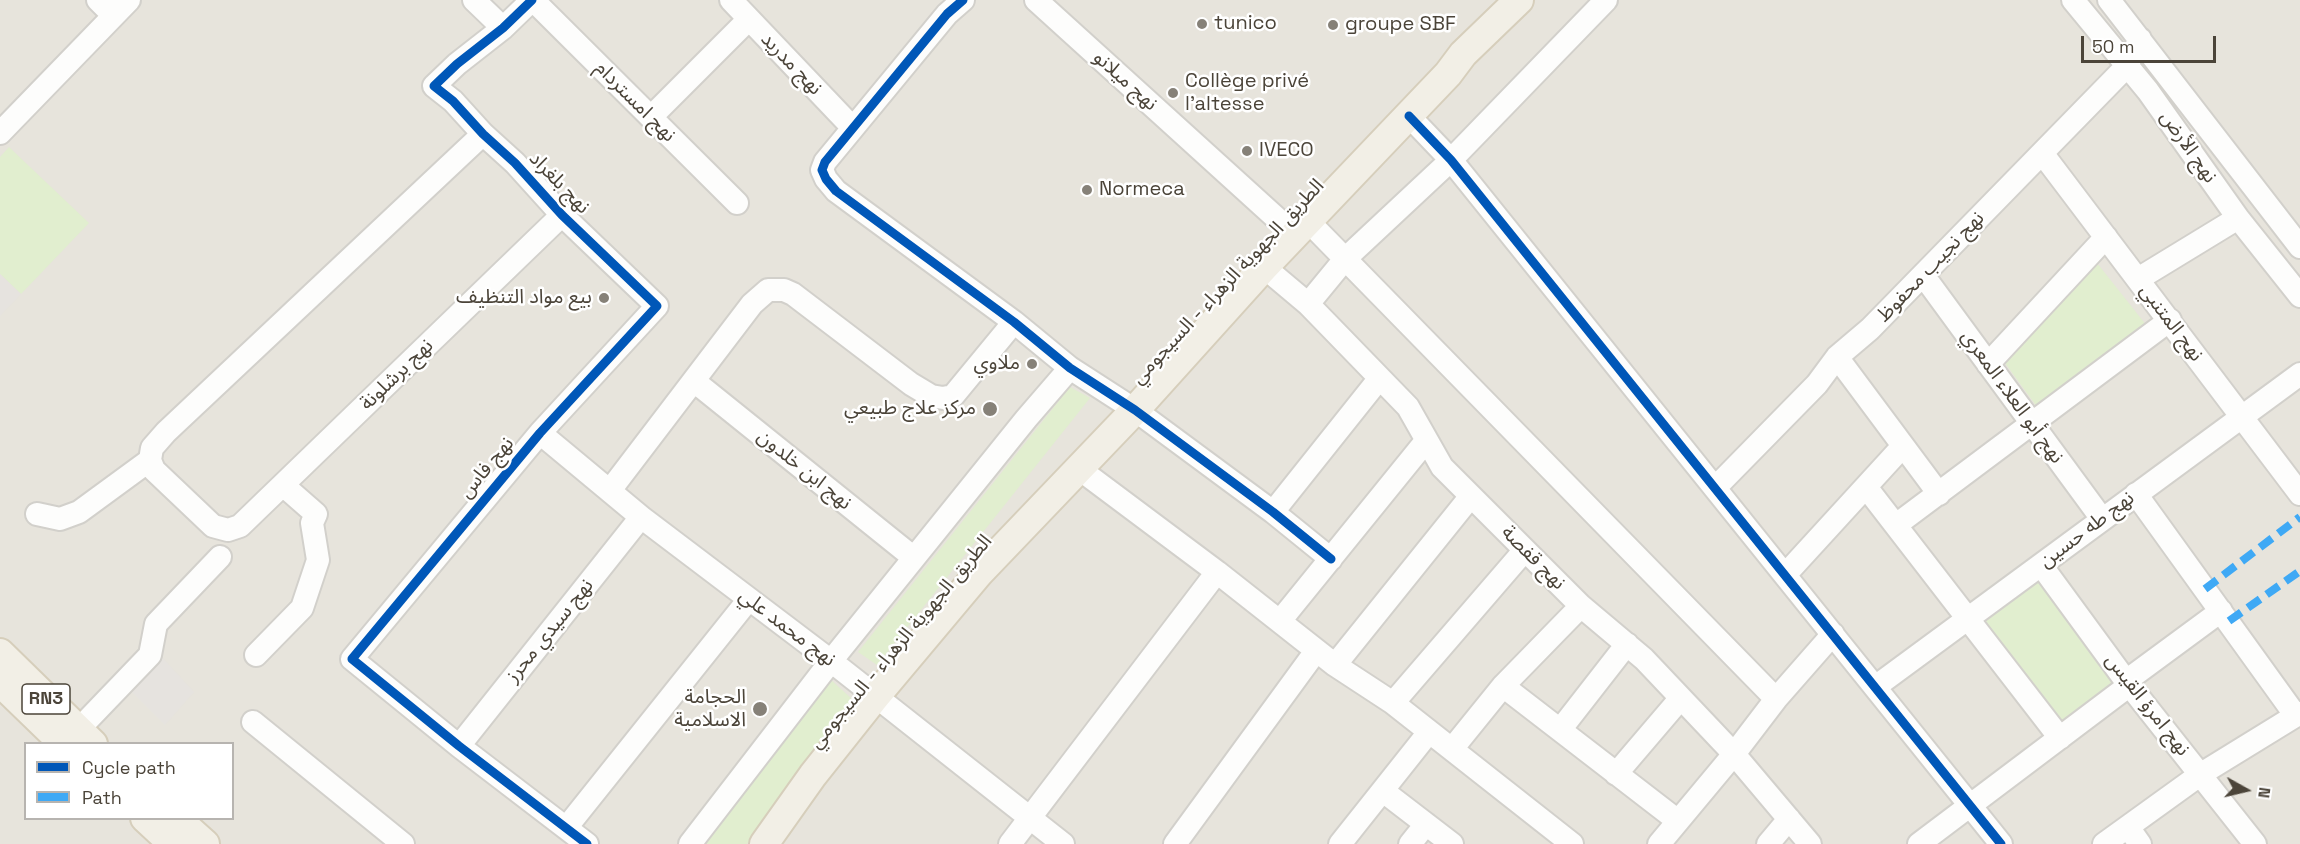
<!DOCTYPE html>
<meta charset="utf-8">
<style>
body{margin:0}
#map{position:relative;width:2300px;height:844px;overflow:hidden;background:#f4f2ee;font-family:"Space Grotesk",sans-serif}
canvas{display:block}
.legend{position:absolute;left:24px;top:742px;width:210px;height:78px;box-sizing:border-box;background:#fff;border:2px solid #b7b4b0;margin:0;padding:8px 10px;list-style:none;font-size:18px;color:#4b4439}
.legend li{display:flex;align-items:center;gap:12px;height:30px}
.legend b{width:30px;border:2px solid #b7b4b0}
.north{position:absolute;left:2216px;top:760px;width:60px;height:60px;-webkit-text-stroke:4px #fff;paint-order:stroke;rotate:98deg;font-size:16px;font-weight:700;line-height:24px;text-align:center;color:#4b4439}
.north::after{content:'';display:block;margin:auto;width:21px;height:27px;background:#4b4439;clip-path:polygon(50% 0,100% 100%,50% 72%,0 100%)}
.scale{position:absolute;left:2081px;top:36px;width:135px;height:27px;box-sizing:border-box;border:3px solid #4b4439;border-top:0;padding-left:8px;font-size:18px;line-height:21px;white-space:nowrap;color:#4b4439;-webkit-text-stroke:4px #fff;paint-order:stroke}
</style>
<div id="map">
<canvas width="2300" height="844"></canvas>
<ul class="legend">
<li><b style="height:8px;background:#0057b8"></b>Cycle path</li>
<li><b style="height:8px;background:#3fa9f5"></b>Path</li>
</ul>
<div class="north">N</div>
<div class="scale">50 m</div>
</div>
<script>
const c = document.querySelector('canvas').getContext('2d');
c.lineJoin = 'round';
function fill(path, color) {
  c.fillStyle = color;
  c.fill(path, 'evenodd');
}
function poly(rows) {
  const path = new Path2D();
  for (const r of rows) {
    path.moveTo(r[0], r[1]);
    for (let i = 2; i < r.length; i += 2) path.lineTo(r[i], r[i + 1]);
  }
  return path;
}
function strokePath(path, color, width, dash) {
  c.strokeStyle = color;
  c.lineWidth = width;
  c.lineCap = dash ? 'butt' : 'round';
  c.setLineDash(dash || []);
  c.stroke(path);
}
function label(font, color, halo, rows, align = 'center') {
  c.font = font + ' "Space Grotesk","Noto Sans Arabic",sans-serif';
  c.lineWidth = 5;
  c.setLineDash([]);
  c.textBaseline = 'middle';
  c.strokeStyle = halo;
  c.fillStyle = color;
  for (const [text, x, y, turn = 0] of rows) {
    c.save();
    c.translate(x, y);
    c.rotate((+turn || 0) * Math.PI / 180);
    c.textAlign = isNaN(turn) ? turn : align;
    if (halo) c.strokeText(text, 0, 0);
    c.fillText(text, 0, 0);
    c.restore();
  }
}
fill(poly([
 [0,0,2300,0,2300,844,0,844],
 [26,744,232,744,232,818,26,818]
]), '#e7e4dc');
fill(poly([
 [9,147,89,223,21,294,0,274,0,157],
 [2097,263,2147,326,2040,411,2005,363],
 [1070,387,1090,398,877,665,858,652],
 [2040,569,2125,684,2060,733,1973,619],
 [830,679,852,699,747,844,705,844]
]), '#e1eecf');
fill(poly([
 [0,274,21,294,0,316],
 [158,653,194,692,165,725,127,687]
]), '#e6e3df');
const minor = poly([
 [98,0,113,15],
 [474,0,503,28],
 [532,0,503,28,457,64,434,86,453,101,483,134,515,163,562,215,657,306,540,433,352,659,459,746,587,844],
 [533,0,737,203],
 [731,0,852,127],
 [963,0,947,14,825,162,822,170,826,179,836,191,1014,322,1070,368,1135,410,1273,512,1331,559],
 [1036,0,1295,235],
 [2073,0,2148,91,2238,218,2300,296],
 [2109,0,2300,247],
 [1409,116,1451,160,2001,844],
 [651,117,749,19],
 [0,133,129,0],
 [483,134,166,432,152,448,150,460,154,470,213,526,228,530,240,526,562,215],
 [2042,153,2300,494],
 [1308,221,1776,699],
 [1264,267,1308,304,1408,407,1442,467,1581,606,1644,659,1734,754,1810,844],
 [1923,275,2102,519],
 [2138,279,2238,218],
 [1308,304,1345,259,1451,160,1606,0],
 [1837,357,1939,494],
 [1988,364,2106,237],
 [694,381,914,558],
 [540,433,641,517,831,661,1063,844],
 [1078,468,1217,572,1335,665,1393,703,1572,844],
 [1866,487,2060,738],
 [1715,488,1817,384,1837,357,1870,329,2126,67,2140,39],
 [611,489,752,304,768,290,784,290,793,294,911,384,931,396,943,398,953,396,1014,322],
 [2136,494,2296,716],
 [1273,512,1379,379],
 [37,514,60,519,79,512,150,460],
 [1896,525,2170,320],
 [2041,565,2126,681,2255,844],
 [1785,575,1903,446],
 [1280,621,1426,441],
 [256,655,302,608,318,560,312,523,316,514,284,486],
 [1335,665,1471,496],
 [2126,681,2221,611],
 [1503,686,1678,821],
 [1875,687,2300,374],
 [1393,703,1524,551],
 [253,722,403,844],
 [78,730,150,655,156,624,220,557],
 [1560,730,1627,644],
 [459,746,641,517],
 [1452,749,1503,686,1581,606],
 [1616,774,1680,699],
 [1383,791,1452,844],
 [2128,827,2140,844],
 [566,828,749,599],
 [690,844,831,661,1026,419,1070,368],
 [1010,844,1217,572],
 [1175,844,1316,651],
 [1340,844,1429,732],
 [1410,844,1426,824],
 [1659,844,1734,754,1776,699,1833,634],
 [1768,844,1789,819],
 [1919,844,2131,684],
 [2104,844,2201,774,2300,713]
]);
const major = poly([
 [0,653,93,744],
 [0,682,64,744],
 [145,818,173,844],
 [176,818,205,844],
 [764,844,813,775,875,697,979,573,1135,410,1264,267,1448,74,1463,54,1519,0]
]);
strokePath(minor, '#d2d0cb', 26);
strokePath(major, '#d6cebb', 32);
strokePath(minor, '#fdfdfc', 22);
strokePath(major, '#f2efe6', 28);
strokePath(poly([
 [2205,589,2300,517],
 [2229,621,2300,571]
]), '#3fa9f5', 8, [15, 8]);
strokePath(poly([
 [532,0,503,28,457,64,434,86,453,101,483,134,515,163,562,215,657,306,540,433,352,659,459,746,587,844],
 [963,0,947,14,825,162,822,170,826,179,836,191,1014,322,1070,368,1135,410,1273,512,1331,559],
 [1409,116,1451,160,2001,844]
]), '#0057b8', 9);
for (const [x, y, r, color] of [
 [1202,24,6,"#868178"],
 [1333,25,6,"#868178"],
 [1173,93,6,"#868178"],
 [1247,151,6,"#868178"],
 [1087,190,6,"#868178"],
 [604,298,6,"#868178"],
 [1032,364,6,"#868178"],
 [990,409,8,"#868178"],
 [760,709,8,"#868178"]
]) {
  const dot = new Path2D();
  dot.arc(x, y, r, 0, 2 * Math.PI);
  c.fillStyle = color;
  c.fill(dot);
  strokePath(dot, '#fff', 2);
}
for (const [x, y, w] of [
 [46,699,48]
]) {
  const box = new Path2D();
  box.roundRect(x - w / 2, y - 15, w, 30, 4.5);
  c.fillStyle = '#fff';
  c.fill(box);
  strokePath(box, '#4b4439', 1.5);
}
label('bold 18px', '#4b4439', null, [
 ["RN3",46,699]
]);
label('20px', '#4b4439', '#fff', [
 ["tunico",1214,24],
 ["groupe SBF",1345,25],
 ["Collège privé",1185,82],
 ["l'altesse",1185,105],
 ["IVECO",1259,151],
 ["Normeca",1099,190],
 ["بيع مواد التنظيف",592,298,"right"],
 ["ملاوي",1020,364,"right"],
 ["مركز علاج طبيعي",976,409,"right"],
 ["الحجامة",746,698,"right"],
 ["الاسلامية",746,721,"right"]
], 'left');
label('20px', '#4b4439', '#fff', [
 ["نهج مدريد",791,64,46],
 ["نهج ميلانو",1125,81,42],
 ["نهج امستردام",635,102,45],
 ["نهج الأرض",2188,147,55],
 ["نهج بلغراد",559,183,46],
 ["نهج نجيب محفوظ",1931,267,-46],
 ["الطريق الجهوية الزهراء - السيجومي",1228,282,-47],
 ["نهج المتنبي",2171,323,53],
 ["نهج برشلونة",397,375,-44],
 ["نهج أبو العلاء المعري",2012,397,54],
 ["نهج فاس",487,468,-50],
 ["نهج ابن خلدون",804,470,39],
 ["نهج طه حسين",2087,530,-37],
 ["نهج قفصة",1533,558,45],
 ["نهج محمد علي",787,628,37],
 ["نهج سيدي محرز",550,631,-51],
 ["الطريق الجهوية الزهراء - السيجومي",901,642,-50],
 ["نهج امرؤ القيس",2147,705,52]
]);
</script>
